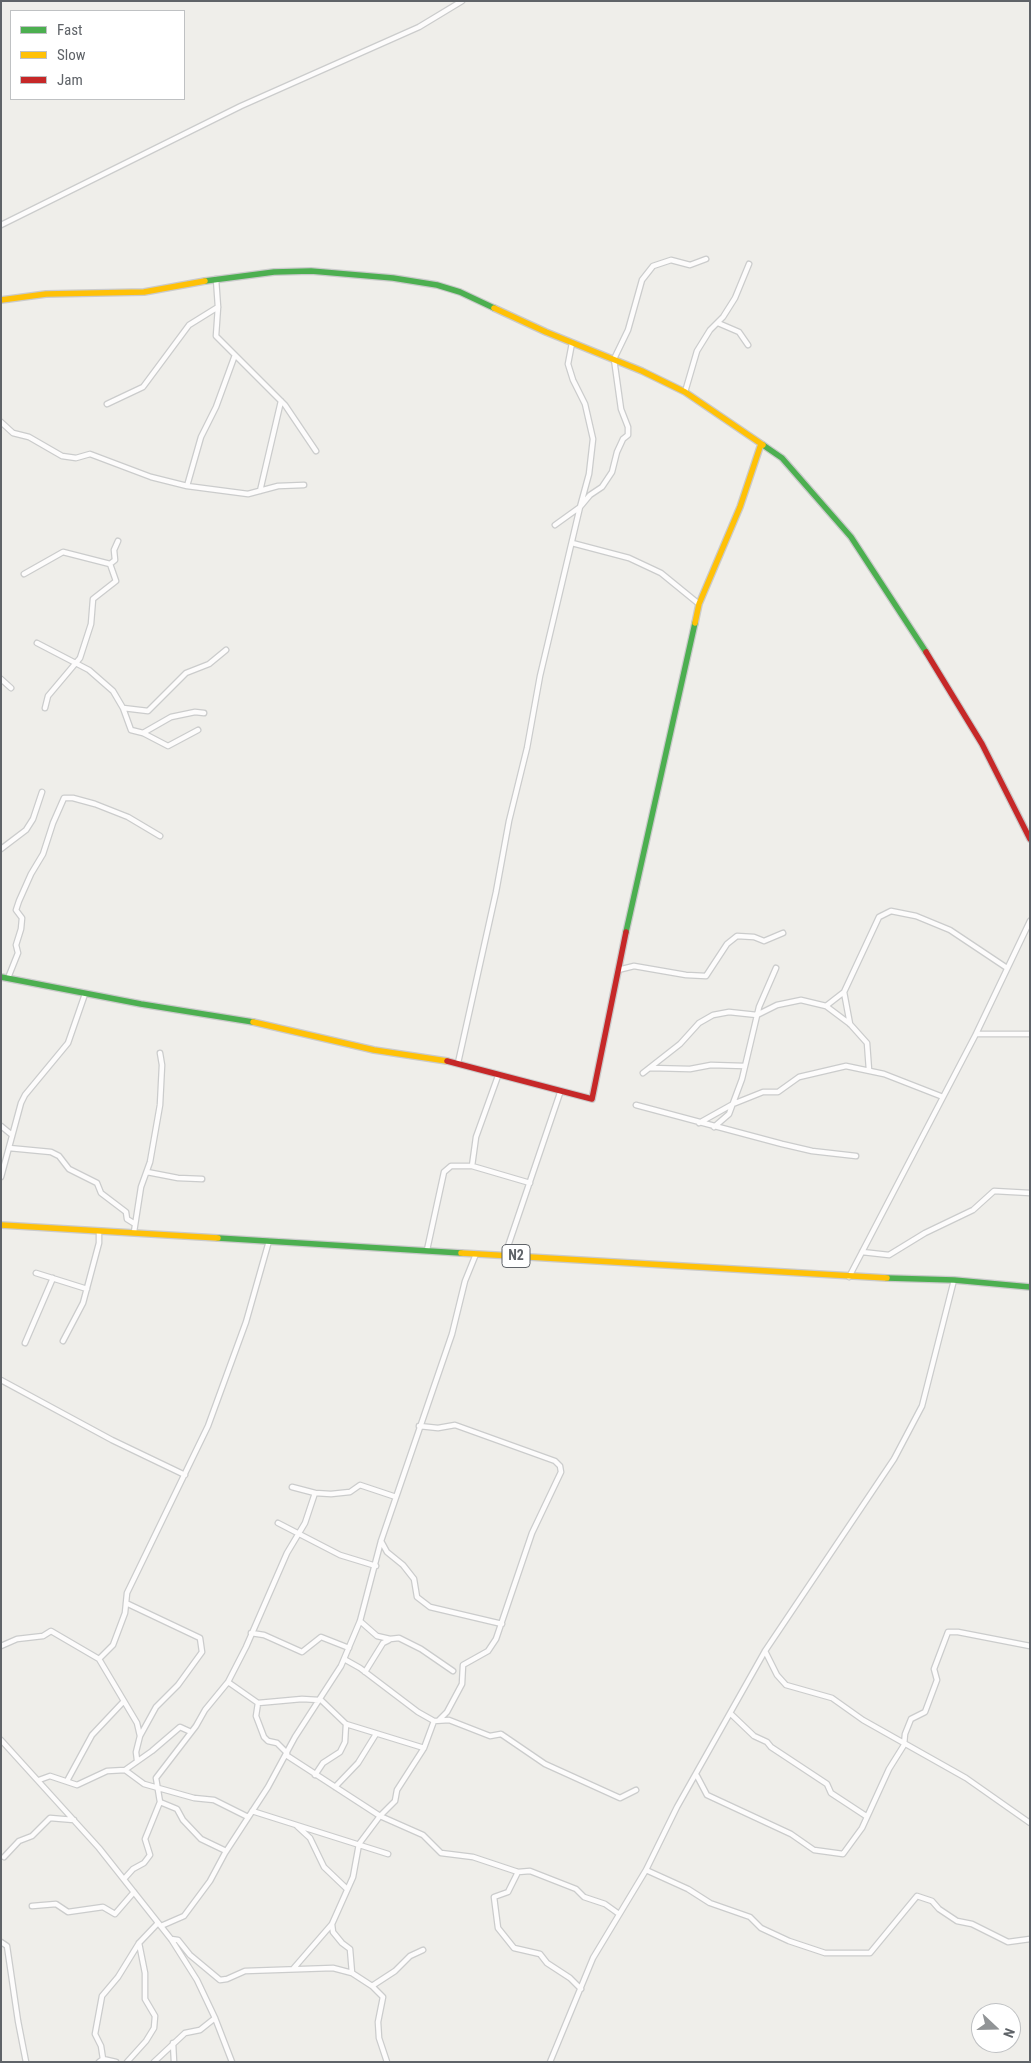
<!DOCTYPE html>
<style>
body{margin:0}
#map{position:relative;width:1031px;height:2063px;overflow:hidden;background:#efeeea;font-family:"Roboto Condensed",sans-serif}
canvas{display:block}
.frame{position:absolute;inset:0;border:2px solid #5f6368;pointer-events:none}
.legend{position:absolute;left:10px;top:10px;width:175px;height:90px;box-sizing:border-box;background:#fff;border:1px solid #bfc1c3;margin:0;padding:6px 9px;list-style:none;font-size:15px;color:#5f6368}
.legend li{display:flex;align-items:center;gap:10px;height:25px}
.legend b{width:25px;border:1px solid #bfc1c3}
.north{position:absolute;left:971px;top:2003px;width:50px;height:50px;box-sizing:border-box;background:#fff;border:1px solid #bfc1c3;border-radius:50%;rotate:111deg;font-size:14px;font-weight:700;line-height:20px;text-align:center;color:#5f6368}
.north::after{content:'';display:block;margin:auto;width:18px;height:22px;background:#919496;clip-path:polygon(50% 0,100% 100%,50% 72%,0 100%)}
</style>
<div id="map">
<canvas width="1031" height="2063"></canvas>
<div class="frame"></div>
<ul class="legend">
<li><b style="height:6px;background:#4caf50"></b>Fast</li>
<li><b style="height:6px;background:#ffc107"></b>Slow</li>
<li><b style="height:6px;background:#c62828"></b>Jam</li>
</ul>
<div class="north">N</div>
</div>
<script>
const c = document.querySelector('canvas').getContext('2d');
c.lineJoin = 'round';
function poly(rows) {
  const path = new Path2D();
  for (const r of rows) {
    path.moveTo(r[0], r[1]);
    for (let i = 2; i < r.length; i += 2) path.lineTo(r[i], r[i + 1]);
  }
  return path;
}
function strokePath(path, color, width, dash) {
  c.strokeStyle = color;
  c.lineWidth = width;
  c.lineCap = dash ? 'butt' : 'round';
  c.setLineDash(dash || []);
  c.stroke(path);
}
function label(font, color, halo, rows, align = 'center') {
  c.font = font + ' "Roboto Condensed",sans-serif';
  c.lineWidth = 4.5;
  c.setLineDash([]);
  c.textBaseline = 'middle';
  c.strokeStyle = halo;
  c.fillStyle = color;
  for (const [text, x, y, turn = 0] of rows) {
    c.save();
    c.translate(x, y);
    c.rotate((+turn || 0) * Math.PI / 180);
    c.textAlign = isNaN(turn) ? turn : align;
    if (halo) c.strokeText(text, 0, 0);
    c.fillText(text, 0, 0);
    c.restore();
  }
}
const street = poly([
 [1,225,241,106,419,27,462,1],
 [216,279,218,307,216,336,285,405,316,451],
 [718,323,739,332,748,345],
 [685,392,697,351,710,330,723,317,735,298,749,264],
 [107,404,143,387,189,325,218,307],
 [1,422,13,433,29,437,62,456,76,458,90,454,151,477,187,486,248,494,278,486,304,485],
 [187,486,201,437,216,407,235,355],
 [260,491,281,401],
 [555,525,580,507,589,474,593,439,585,404,573,380,568,364,572,343],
 [572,543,629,558,661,573,699,604],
 [24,574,63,552,110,564,115,560,114,550,118,541],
 [37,643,89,670,113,691,123,708,148,711,186,673,209,664,226,650],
 [1,679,11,688],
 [45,708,48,696,80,658,91,624,93,599,116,581,110,564],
 [123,708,131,730,143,733,168,746,198,730],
 [143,733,171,717,195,712,204,713],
 [1,849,26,830,33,819,42,792],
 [618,970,634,966,686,975,706,976,727,944,737,936,754,937,764,941,783,933],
 [8,978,18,953,16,945,21,929,22,918,16,910,19,901,31,874,43,854,53,823,64,798,73,798,95,804,128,817,160,836],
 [826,1006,850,1024,867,1043,869,1070],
 [850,1024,844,992,879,917,891,911,916,916,950,930,1007,968],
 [976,1034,1030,1034],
 [458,1063,496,892,509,821,527,748,540,676,580,507,590,495,602,487,612,472,617,452,623,439,628,435,628,427,621,409,614,359,628,330,642,280,653,266,671,260,690,265,706,259],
 [650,1068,690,1069,711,1065,745,1066],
 [643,1073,680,1044,699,1023,713,1015,729,1012,757,1015,777,1005,801,1000,826,1006,844,992],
 [636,1105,782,1144,812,1151,856,1156],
 [699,1123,733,1104,763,1092,778,1092,799,1077,846,1066,884,1074,943,1097],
 [1,1126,12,1135],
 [714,1127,729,1114,742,1079,759,1007,776,968],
 [9,1148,51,1152,59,1156,69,1169,97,1183,101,1193,126,1212,127,1219,135,1224],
 [472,1166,530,1183],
 [147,1172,178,1178,202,1179],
 [1,1177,21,1103,25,1095,68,1043,85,994],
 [134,1232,141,1187,150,1162,160,1105,162,1065,160,1053],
 [427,1250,444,1172,451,1166,472,1166,476,1137,498,1076],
 [862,1252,889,1255,925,1233,973,1210,994,1191,1030,1193],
 [505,1255,560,1093],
 [36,1273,87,1289],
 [849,1277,976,1034,1030,921],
 [63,1341,83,1303,99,1243,99,1231],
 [25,1343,53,1278],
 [1,1380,112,1440,185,1475],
 [419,1426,438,1428,455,1425,555,1461,560,1466,561,1472,532,1533,496,1639,488,1651,463,1665,462,1684,447,1712,439,1720],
 [292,1487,315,1493,331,1494,350,1492,360,1485,396,1497],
 [278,1523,340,1555,376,1566],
 [381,1541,387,1552,403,1565,414,1579,417,1597,430,1607,502,1624],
 [126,1603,200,1638,202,1652,178,1685,156,1707,140,1736],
 [360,1621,377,1636,390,1639,399,1638,421,1649,453,1671],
 [251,1633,264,1635,302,1652,321,1637,349,1648],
 [1,1646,17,1639,43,1636,51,1631,99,1659,113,1645,125,1613,127,1593,208,1426,246,1322,269,1241],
 [765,1651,777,1675,786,1685,832,1698,863,1720,966,1778,1030,1823],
 [99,1659,137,1723,140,1736,136,1752,137,1760],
 [344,1659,360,1668,418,1712,434,1721,449,1720,490,1736,501,1734,545,1764,620,1798,636,1790],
 [365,1672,383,1643,389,1640],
 [228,1682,258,1703,302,1699,319,1700],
 [320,1699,346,1724,424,1748],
 [258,1703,256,1716,264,1737,268,1741,277,1743,287,1753],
 [731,1714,754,1736,767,1742,771,1747,827,1784,831,1793,866,1816],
 [1,1740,99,1848,171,1939,197,1980,215,2018,232,2062],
 [286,1755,380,1816,423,1835,441,1853,473,1857,518,1872,530,1871,576,1889,584,1897,605,1904,619,1914],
 [125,1770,152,1751,180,1727,191,1732],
 [315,1775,323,1763,340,1752,345,1742,346,1724],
 [697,1776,707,1795,791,1834,814,1850,843,1854,862,1828,889,1769,904,1745,905,1734,911,1719,925,1712,937,1680,934,1669,948,1632,958,1632,1030,1646],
 [39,1780,50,1776,77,1785,107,1771,125,1770,144,1784,194,1798,214,1800,248,1817],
 [67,1781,92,1735,124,1701],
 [335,1787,358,1763,376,1734],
 [160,1802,177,1809,183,1820,201,1839,226,1851],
 [252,1811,388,1854],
 [297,1826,310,1838,324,1867,347,1889],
 [4,1857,19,1841,32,1836,50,1818,74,1820],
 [646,1870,688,1889,710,1903,750,1917,761,1928,789,1941,825,1953,870,1953,917,1896,932,1901,939,1909,957,1921,972,1924,1008,1942,1030,1939],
 [518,1872,508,1892,494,1897,498,1928,514,1948,540,1954,547,1963,570,1978,581,1989],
 [124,1879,133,1869,144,1863,150,1855,145,1839,160,1802,156,1778,196,1726,205,1710,228,1682,246,1647,287,1553,305,1523,315,1493],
 [32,1906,56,1904,68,1912,103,1907,115,1914,134,1892],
 [332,1924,333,1932,342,1943,350,1949,352,1973],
 [161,1926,184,1916,210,1881,225,1853,268,1787,295,1737,341,1666,360,1621,381,1541,452,1334,465,1281,476,1254],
 [171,1939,178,1940,190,1955,220,1980,227,1979,245,1971,333,1968,352,1973,372,1986,383,1997,378,2022,379,2038,387,2062],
 [1,1942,7,1946,18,2021,26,2062],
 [293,1969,332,1924,353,1877,359,1844,380,1816,395,1801,397,1790,424,1748,434,1721],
 [372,1986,395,1971,410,1956,423,1950],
 [173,2043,174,2062],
 [103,2059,101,2046,95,2034,102,1996,118,1977,139,1943,158,1923],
 [99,2062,103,2059,116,2062],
 [127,2062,146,2041,154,2028,155,2016,145,1999,145,1973,139,1943],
 [154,2062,185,2033,200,2030,215,2018],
 [550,2062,593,1958,646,1870,677,1807,765,1651,894,1459,922,1406,954,1280]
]);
const fast = poly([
 [205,281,274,272,311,271,393,278,437,285,460,292,494,308],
 [763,445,782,458,851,537,926,652],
 [626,932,695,623],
 [1,977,141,1004,253,1022],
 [218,1238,461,1253],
 [887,1278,954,1280,1030,1287]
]);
const slow = poly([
 [1,300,46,294,144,292,205,281],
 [494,308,546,332,642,371,685,392,763,445],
 [695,623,699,604,740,507,761,444],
 [253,1022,374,1050,447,1061],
 [1,1225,218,1238],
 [461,1253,887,1278]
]);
const jam = poly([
 [926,652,982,744,1030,839],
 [447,1061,592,1099,626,932]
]);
strokePath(street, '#cbcccc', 7);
strokePath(fast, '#cacacb', 8);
strokePath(slow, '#cacacb', 8);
strokePath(jam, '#cacacb', 8);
strokePath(street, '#fdfcfc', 4.5);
strokePath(fast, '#4caf50', 5.5);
strokePath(slow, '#ffc107', 5.5);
strokePath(jam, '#c62828', 5.5);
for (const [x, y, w] of [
 [516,1256,28]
]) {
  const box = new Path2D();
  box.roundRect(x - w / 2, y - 11.5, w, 23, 4);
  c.fillStyle = '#fff';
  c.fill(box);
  strokePath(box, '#5f6368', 1);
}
label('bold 14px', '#5f6368', null, [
 ["N2",516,1256]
]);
</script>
